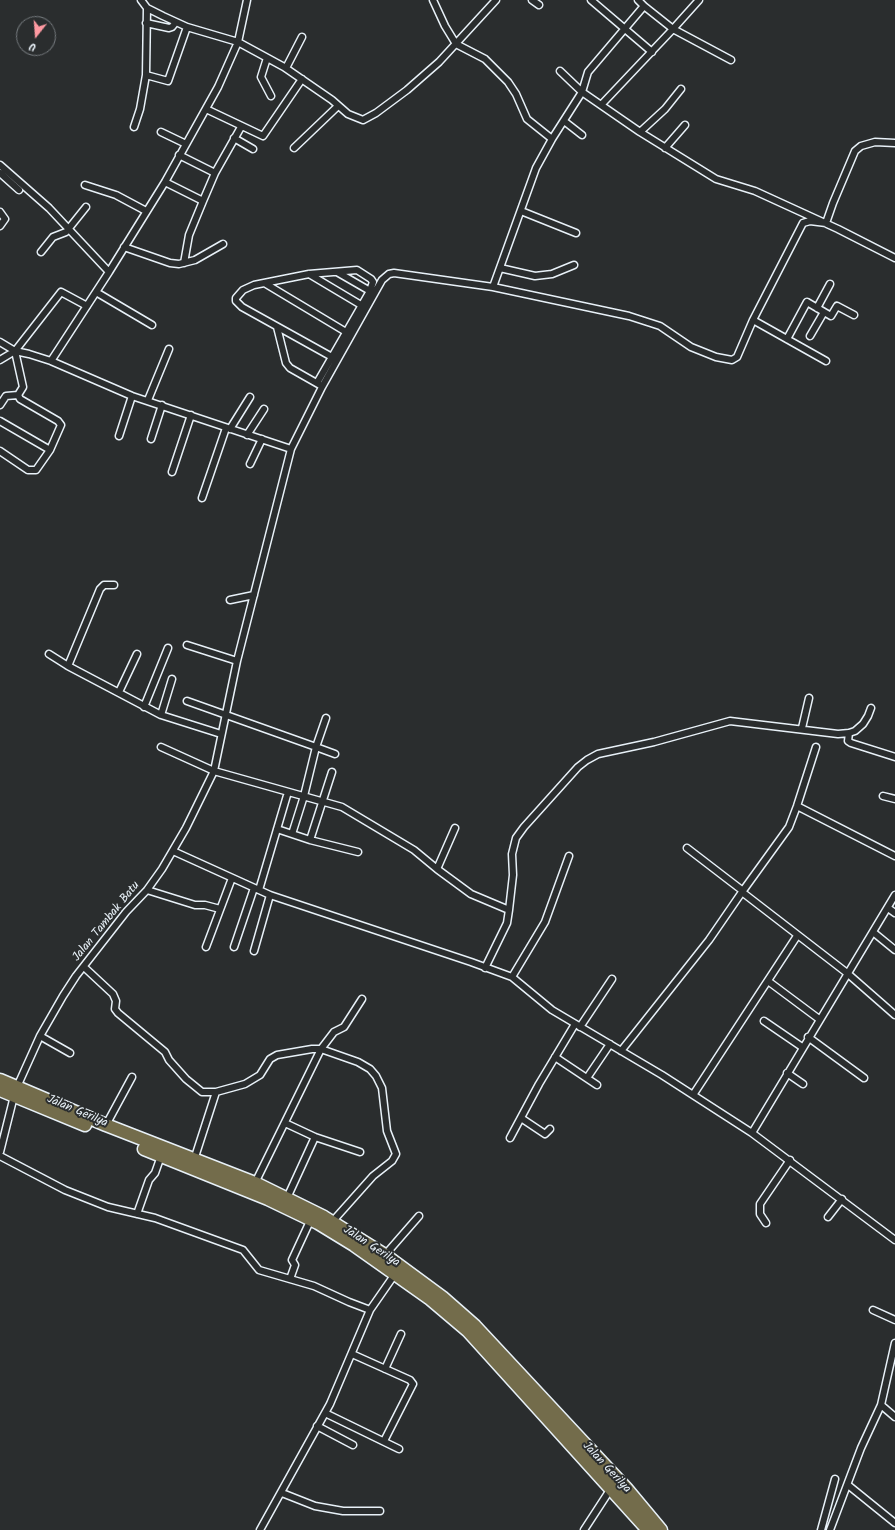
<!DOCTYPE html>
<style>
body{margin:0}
#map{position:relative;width:895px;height:1530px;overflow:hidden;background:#2a2d2e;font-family:Kalam,sans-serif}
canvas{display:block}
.north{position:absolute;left:16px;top:16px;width:40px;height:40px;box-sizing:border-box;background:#2a2d2e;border:1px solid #767b7f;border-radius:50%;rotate:197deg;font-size:11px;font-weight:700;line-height:16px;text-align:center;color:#e8f1f8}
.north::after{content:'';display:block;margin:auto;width:14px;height:18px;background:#ff9aa2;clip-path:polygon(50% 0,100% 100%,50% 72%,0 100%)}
</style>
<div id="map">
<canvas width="895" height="1530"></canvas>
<div class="north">U</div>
</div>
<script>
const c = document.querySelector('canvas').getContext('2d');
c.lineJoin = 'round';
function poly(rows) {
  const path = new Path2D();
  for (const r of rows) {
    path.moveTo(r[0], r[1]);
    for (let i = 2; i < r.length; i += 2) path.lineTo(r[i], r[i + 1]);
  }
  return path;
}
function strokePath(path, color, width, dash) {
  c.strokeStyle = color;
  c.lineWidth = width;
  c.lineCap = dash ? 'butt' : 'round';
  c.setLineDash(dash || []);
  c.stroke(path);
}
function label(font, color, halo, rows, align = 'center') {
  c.font = font + ' Kalam,sans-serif';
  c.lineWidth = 4;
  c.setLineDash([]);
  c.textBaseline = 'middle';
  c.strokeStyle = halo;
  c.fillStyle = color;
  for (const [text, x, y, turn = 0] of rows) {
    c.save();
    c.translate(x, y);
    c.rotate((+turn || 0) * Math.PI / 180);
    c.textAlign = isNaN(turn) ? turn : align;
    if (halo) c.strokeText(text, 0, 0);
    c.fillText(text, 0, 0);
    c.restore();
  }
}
const street = poly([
 [141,0,147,8,163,16,187,27,238,42,247,0],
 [433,0,445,26,456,44,485,59,508,82,516,94,527,119,552,139],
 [532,0,539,5],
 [591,0,652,52],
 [638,0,644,6],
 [147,8,146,75,168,81,187,27],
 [146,23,169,28,172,27,176,22],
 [267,58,261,77,271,96],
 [286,68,302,37],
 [560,71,582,92,640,132,716,179,755,191,838,229,895,258],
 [602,104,673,29,731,60],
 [206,109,263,136,302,79],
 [564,121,582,135],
 [134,127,140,109,146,75],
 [161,132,186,144],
 [640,132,665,109,681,89],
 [234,138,253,149],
 [294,148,338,106],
 [665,148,685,125],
 [179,155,215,173],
 [0,165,49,208,109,272,51,361],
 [0,173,19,190],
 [165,182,203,201],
 [85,185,116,195,146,211],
 [521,211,576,233],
 [0,212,5,219,0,226],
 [826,223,833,203,855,151,861,146,875,142,895,143],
 [124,247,170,263,179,264,195,260,223,244],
 [41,252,53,237,66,232,86,207],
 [184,263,189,235,203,201,215,173,241,127],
 [500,268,535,276,552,274,574,265],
 [109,272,165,182,218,87,238,42,284,67,332,100,348,114,363,120,376,113,407,90,439,62,496,0],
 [337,272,370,291],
 [309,274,361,305],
 [266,284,346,332],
 [493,287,629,316,660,326,691,347,716,357,732,360,737,357,753,320,803,223,810,221,826,223],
 [96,292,152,325],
 [817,308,830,284],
 [824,312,831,316,837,306,854,315],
 [753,320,826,361],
 [277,327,286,363,290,368,320,385],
 [787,339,807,302,824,312,810,336],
 [0,342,15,351,23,387,18,395,20,399,58,421,61,425,50,450,36,470,28,470,0,451],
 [15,351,61,292,87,306],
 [0,360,15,351,29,354,51,361,132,396,291,449],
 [317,383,370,291,373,282,371,279,357,270,309,274,254,285,243,290,236,298,236,301,242,307,332,357],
 [148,400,169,349],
 [0,405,6,396,18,395],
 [0,421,50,450],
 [230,429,250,397],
 [247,435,264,409],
 [119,436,132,396],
 [151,439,162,405],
 [250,464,262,439],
 [172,472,191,415],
 [202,498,226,428],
 [114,585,104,585,100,589,68,666,161,715,221,734],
 [230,600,254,595],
 [187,645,237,661],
 [49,654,68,666],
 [119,692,137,654],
 [187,701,316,747,304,796,292,834],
 [144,707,168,648],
 [161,715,172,679],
 [326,718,316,747,335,754],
 [802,728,809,698],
 [849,733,848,741,851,743,895,757],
 [161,747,214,771,342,807,414,850,437,869,471,894,509,910,507,923,485,968],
 [816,747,797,806,789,827,742,892,847,973,895,1015],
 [332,772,310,840,358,852],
 [883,796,895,799],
 [797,806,895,856],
 [277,829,310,840],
 [687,848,743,891],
 [173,851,270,895,471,962,512,977,552,1010,662,1075,752,1133,895,1240],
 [437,869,455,828],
 [147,890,195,905,205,905,220,909],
 [259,890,288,792],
 [888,908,895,913],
 [509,910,513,875,512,854,516,838,524,827,578,767,587,760,598,754,654,742,730,721,838,734,849,733,855,731,863,724,868,716,871,708],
 [873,932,895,950],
 [206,947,232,878],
 [234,947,254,888],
 [254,951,270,895],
 [84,967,113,994,116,1001,115,1009,118,1013,165,1052,169,1060,186,1079,202,1092,216,1092,245,1084,260,1075,270,1059,277,1055,312,1049,321,1049,358,1062,370,1069,376,1076,382,1088,387,1131,396,1154,392,1161,373,1176,332,1222],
 [512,977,545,922,569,856],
 [768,981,819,1019],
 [764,1021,802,1047],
 [580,1027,612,979],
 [40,1036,70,1053],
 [808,1037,864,1078],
 [621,1051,709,940,742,892],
 [555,1057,597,1085],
 [787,1073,803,1084],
 [589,1075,610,1044],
 [17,1087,40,1036,63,996,76,976,126,912,147,890,162,869,186,828,214,771,237,661,291,449,322,387,382,280,389,274,394,273,493,287,536,168,552,139,582,92,588,72,644,6,673,29,699,0],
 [693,1095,797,936],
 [521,1118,545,1134,550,1129],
 [285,1123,315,1137,360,1152],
 [106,1125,132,1077],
 [752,1133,895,895],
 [510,1138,539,1084,575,1024],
 [0,1152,14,1096],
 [0,1156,65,1190,108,1207,155,1218,243,1250,259,1270,314,1286,349,1302,370,1310],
 [194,1160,216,1092],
 [255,1183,321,1049,334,1032,344,1027,362,999],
 [287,1198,315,1137],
 [137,1214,149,1180,155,1173,161,1156],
 [828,1217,842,1199],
 [766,1223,760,1214,760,1204,790,1160],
 [385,1255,419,1216],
 [290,1279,295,1265,292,1260,311,1219],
 [873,1310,895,1320],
 [352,1354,410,1380,413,1384,384,1441],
 [385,1369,401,1334],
 [881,1405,895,1417],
 [325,1413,399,1449],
 [317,1426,353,1445],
 [848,1485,895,1523],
 [282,1493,315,1506,343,1511,380,1511],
 [260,1530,330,1404,370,1310,395,1274],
 [584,1530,610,1490],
 [821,1530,835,1479],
 [830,1530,861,1448,881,1405,895,1343]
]);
const highway = poly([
 [0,1080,106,1125,255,1183,324,1217,385,1255,442,1297,475,1326,626,1488,661,1530],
 [0,1090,85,1125],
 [144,1149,268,1199,318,1223,354,1245,429,1298,468,1331,648,1530]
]);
strokePath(street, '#e8f1f8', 9);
strokePath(highway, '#e8f1f8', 15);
strokePath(street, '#2a2d2e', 6);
strokePath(highway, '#736c4b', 12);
label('12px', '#e8f1f8', '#2a2d2e', [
 ["Jalan Tambak Batu",107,922,-51],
 ["Jalan Gerilya",77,1112,23],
 ["Jalan Gerilya",371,1247,33],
 ["Jalan Gerilya",606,1468,47]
]);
</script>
